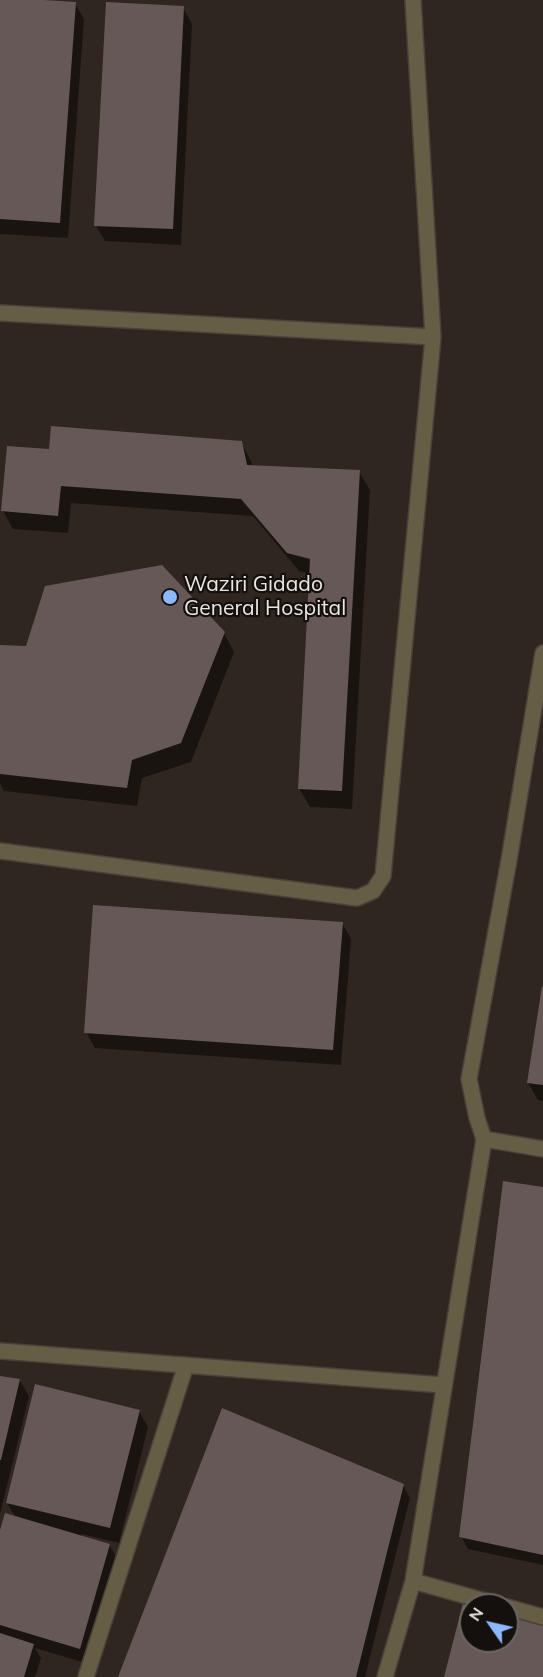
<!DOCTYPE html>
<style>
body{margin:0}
#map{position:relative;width:543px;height:1677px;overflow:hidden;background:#2f261f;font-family:Mulish,sans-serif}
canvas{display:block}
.north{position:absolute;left:459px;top:1593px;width:60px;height:60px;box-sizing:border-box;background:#14100d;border:2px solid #6a6662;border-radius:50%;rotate:304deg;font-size:16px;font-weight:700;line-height:24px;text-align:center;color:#ece6e2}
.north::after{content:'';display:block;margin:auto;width:21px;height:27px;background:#8cb9fc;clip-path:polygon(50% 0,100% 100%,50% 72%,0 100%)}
</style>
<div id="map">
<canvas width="543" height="1677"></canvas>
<div class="north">N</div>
</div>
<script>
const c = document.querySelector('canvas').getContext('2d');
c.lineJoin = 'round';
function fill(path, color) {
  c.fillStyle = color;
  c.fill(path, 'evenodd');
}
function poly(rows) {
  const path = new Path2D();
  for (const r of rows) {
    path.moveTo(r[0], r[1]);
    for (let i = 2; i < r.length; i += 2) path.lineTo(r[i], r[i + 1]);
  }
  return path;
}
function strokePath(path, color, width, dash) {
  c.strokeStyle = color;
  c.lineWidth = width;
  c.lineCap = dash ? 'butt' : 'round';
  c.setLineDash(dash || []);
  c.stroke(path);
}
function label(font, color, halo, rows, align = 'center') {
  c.font = font + ' Mulish,sans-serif';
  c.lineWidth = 4.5;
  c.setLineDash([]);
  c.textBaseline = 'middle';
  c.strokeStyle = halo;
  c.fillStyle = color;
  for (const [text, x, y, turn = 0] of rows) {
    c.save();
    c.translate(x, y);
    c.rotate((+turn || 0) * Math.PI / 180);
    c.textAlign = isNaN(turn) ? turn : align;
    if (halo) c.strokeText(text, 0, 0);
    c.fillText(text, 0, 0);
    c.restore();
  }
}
fill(poly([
 [0,0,75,4,84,19,68,238,0,234],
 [183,8,192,24,181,245,105,241,96,226],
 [241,442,251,461,253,467,359,472,370,490,352,809,310,807,299,788,311,574,299,571,253,516,71,503,68,533,13,529,3,511,51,450],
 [224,633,234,652,191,762,142,778,137,806,4,791,0,783,0,646,27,648],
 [342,923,351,939,341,1065,95,1048,86,1032],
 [543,988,543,1101,538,1100,528,1083],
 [543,1189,543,1565,468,1549,461,1536],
 [0,1378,20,1381,29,1396,0,1514],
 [139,1411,148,1427,119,1543,82,1534,81,1537,109,1545,119,1561,89,1664,35,1648,41,1658,35,1677,0,1677,0,1535,16,1518,7,1503],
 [403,1485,410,1498,365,1677,120,1677]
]), '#0007');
fill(poly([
 [0,0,44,0,76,2,60,223,0,219],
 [106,2,184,6,173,229,94,226],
 [51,426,242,441,247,465,360,470,342,791,298,789,310,559,287,553,241,499,61,486,58,516,1,511,7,446,49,449],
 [162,565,225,632,181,743,132,760,127,788,0,774,0,645,26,646,45,586],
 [93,905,343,922,333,1050,84,1033],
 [542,986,543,987,543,1085,527,1083],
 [503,1181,543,1187,543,1555,459,1537],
 [0,1376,20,1379,1,1460,0,1460],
 [35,1384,140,1410,110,1528,6,1503],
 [222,1408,404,1484,356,1677,118,1677],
 [5,1513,110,1544,80,1649,0,1625,0,1530],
 [463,1603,471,1605,471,1641,507,1641,507,1614,543,1622,543,1677,444,1677],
 [0,1633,34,1644,24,1677,0,1677]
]), '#665856');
const lane = poly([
 [0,313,433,337],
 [0,851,357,898,373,891,383,876,433,337,413,0]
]);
const street = poly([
 [484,1139,543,1149],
 [0,1351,443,1385],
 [413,1581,499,1605],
 [507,1607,543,1617],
 [86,1677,186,1365],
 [385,1677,413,1581,484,1139,477,1118,469,1079,509,860,543,653]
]);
strokePath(lane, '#49413a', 18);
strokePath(street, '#49413a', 18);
strokePath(lane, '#665e44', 15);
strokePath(street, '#665e44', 15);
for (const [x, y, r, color] of [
 [170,597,8,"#8cb9fc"]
]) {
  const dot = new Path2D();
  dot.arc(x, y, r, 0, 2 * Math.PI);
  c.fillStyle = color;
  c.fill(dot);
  strokePath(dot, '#14100d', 2);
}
label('21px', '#ece6e2', '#14100d', [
 ["Waziri Gidado",184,585],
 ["General Hospital",184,609]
], 'left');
</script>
